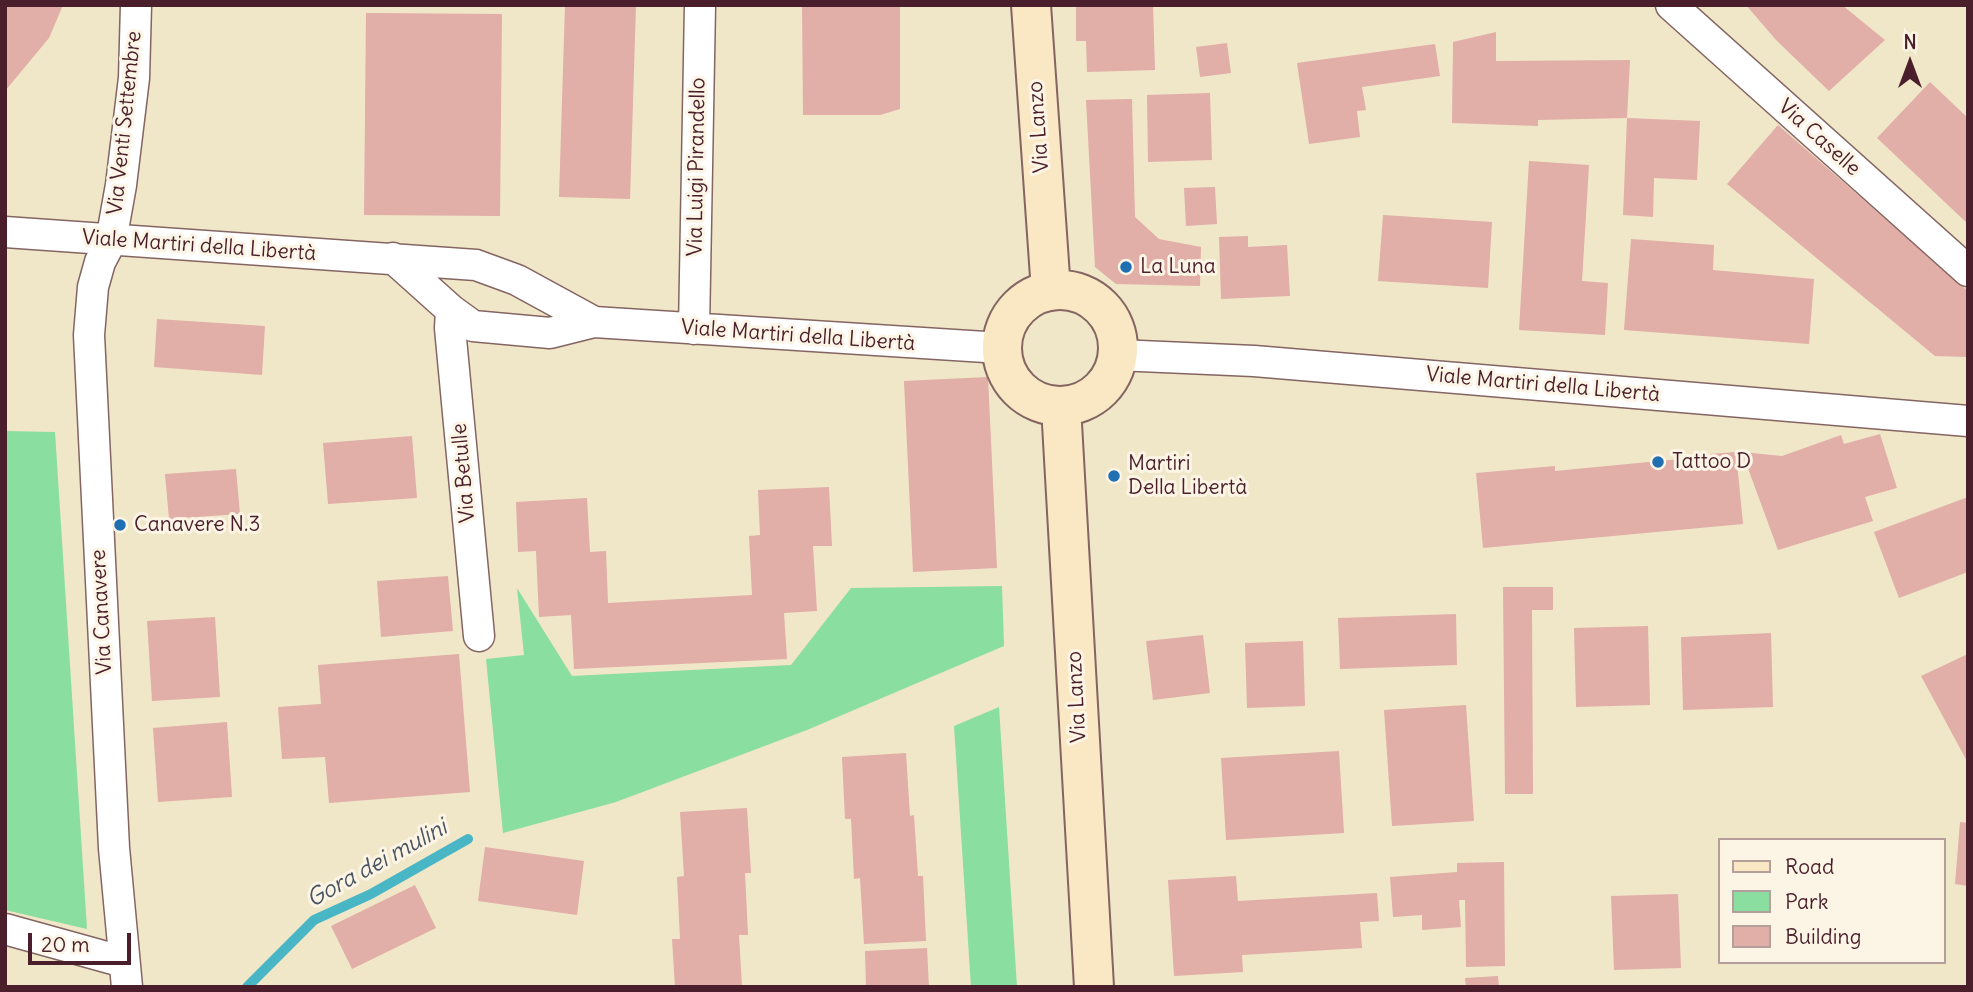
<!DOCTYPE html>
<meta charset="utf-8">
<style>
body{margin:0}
#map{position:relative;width:1973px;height:992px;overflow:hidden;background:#f0e6c8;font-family:Delius,sans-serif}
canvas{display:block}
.frame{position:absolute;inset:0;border:7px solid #4a1f2b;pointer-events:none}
.legend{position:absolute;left:1718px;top:838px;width:228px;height:126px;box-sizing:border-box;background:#fcf5e5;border:2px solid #b59f9b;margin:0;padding:9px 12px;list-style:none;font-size:21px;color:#4a1f2b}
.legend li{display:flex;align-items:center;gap:14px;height:35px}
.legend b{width:35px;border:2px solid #b59f9b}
.north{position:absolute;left:1875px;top:28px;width:70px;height:70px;-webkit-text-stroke:5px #fcf5e5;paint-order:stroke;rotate:0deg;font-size:19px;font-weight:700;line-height:28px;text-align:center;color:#4a1f2b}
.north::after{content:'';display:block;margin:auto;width:24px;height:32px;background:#4a1f2b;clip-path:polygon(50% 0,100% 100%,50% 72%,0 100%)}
.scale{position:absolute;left:28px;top:933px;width:103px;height:32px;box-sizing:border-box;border:4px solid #4a1f2b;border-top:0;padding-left:9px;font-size:21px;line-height:24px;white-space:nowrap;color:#4a1f2b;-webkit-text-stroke:5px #fcf5e5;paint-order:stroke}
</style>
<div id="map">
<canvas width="1973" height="992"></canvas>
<div class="frame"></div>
<ul class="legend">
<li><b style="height:9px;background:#fae7c3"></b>Road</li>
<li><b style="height:19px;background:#8adea0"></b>Park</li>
<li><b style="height:19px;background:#e1aea8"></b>Building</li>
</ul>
<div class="north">N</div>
<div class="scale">20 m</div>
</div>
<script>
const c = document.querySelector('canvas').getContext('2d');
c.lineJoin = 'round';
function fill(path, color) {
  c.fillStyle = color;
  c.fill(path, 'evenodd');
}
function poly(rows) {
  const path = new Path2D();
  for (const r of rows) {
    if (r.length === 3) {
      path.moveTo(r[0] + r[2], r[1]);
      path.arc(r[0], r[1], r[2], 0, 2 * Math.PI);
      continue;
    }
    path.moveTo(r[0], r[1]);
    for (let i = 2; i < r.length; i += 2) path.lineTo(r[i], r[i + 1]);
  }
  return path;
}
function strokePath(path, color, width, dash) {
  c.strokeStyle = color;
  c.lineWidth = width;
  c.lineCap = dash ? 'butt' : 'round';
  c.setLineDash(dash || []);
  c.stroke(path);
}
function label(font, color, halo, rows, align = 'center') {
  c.font = font + ' Delius,sans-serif';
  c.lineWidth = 6;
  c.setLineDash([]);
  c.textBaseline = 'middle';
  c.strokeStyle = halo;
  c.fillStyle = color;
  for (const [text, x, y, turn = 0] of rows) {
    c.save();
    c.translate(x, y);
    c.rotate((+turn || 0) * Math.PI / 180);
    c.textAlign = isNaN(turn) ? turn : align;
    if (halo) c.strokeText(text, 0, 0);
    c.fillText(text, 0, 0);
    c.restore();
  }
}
fill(poly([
 [5,431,55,432,87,929,5,910],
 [1002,586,1004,646,807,730,616,802,503,833,486,659,524,655,517,588,572,676,791,665,851,588],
 [999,707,1017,987,971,987,954,726]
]), '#8adea0');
strokePath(poly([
 [247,987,314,920,371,894,468,839]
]), '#48b6c4', 10);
fill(poly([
 [5,5,63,5,49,38,5,91],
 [565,5,636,5,630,199,559,197],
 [802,5,900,5,900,109,880,115,803,115],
 [1091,5,1153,5,1155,70,1087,72,1086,41,1076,41,1076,6],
 [1746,5,1842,5,1885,40,1829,91,1776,40],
 [366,13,502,14,500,216,364,215],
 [1496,32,1496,61,1630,60,1627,118,1700,121,1697,180,1654,178,1653,217,1623,215,1627,118,1538,120,1538,126,1452,123,1453,42],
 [1227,43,1231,73,1200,77,1196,47],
 [1435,44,1440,76,1362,87,1366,110,1357,111,1360,137,1309,144,1297,63],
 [1930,82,1968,118,1968,224,1877,138],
 [1210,93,1212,160,1148,162,1147,95],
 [1132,99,1135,217,1159,239,1201,247,1200,286,1116,284,1095,267,1086,100],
 [1778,125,1968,291,1968,357,1935,356,1727,184],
 [1529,161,1589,165,1582,281,1608,283,1605,335,1519,330],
 [1215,187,1217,224,1186,226,1184,188],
 [1383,215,1492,222,1488,288,1378,281],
 [1248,236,1248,247,1287,245,1290,296,1221,299,1219,237],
 [1631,239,1714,245,1713,270,1814,279,1809,344,1624,330],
 [157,319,265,326,262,375,154,367],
 [988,377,997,568,913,572,904,381],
 [1880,434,1897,488,1865,497,1873,521,1778,550,1742,452,1782,456,1841,435,1844,444],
 [412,436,417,498,328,504,323,443],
 [1736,452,1743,524,1483,548,1476,473,1555,466,1555,471,1711,456,1710,454],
 [236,469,240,514,169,519,165,474],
 [829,487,832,546,813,546,817,611,784,613,787,659,574,669,571,615,539,617,536,551,518,552,516,502,587,498,590,552,606,551,608,603,752,595,749,536,760,535,758,490],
 [1968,497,1968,572,1899,598,1874,532],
 [448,576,453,631,381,637,377,581],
 [1503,587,1553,587,1553,610,1532,610,1533,794,1505,794],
 [1456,614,1457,665,1340,669,1338,618],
 [215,617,220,697,152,701,147,621],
 [1648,626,1650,705,1576,707,1574,628],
 [1771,633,1773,707,1683,710,1681,637],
 [1203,635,1210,693,1153,700,1146,641],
 [1303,641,1305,706,1247,708,1245,643],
 [459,654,470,792,329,803,325,757,282,759,278,707,321,704,318,665],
 [1968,654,1968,763,1921,676],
 [1466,705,1474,821,1392,826,1384,710],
 [227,722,232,797,158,802,153,728],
 [1339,751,1344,833,1226,840,1221,758],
 [906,753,910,816,914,815,918,876,923,876,926,941,864,944,860,878,854,879,851,819,845,819,842,757],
 [747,808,751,873,745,873,748,935,739,935,742,987,675,987,672,939,680,939,677,877,684,876,680,812],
 [1960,822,1968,823,1968,886,1955,884],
 [485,847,584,861,577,915,478,901],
 [1504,862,1505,966,1466,967,1465,900,1459,900,1461,927,1422,930,1422,915,1393,917,1390,877,1457,872,1457,863],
 [1236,876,1238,901,1377,893,1379,921,1360,922,1362,948,1242,955,1243,972,1174,976,1168,880],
 [415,885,436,928,352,969,331,926],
 [1678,894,1681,968,1614,970,1611,896],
 [927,948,929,987,866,987,865,951],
 [1498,976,1499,987,1466,987,1465,978]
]), '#e1aea8');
const street = poly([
 [1671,5,1968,271],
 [5,232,476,265,517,280,594,322],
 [393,258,451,310,473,326,550,333,594,322,1001,348],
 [451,310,450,328,479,636],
 [694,329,700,5],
 [1117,355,1254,361,1968,421],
 [5,929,124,962],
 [127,987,114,848,89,335,93,287,100,262,111,241,121,185,134,78,136,5]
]);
const secondary = poly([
 [1031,5,1051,291],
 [1060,348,58],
 [1061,406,1094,987]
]);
strokePath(street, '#846562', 33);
strokePath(secondary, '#846562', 42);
strokePath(street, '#fff', 30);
strokePath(secondary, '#fae7c3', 38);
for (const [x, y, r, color] of [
 [1126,267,7,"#1f6fb2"],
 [1658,462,7,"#1f6fb2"],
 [1114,476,7,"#1f6fb2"],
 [120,525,7,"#1f6fb2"]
]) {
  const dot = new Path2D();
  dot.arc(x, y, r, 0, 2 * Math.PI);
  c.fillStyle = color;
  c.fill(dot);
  strokePath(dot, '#fcf5e5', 2.5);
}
label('21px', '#4a1f2b', '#fcf5e5', [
 ["Via Venti Settembre",125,123,-84],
 ["Via Lanzo",1039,127,-94],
 ["Via Caselle",1819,138,42],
 ["Via Luigi Pirandello",697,167,-89],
 ["Viale Martiri della Libertà",199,246,4],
 ["Viale Martiri della Libertà",798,336,4],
 ["Viale Martiri della Libertà",1543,385,5],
 ["Via Betulle",464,473,-95],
 ["Via Canavere",102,612,-93],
 ["Via Lanzo",1077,697,-93]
]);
label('21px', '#4a1f2b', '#fcf5e5', [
 ["La Luna",1140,267],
 ["Tattoo D",1672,462],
 ["Martiri",1128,464],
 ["Della Libertà",1128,488],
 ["Canavere N.3",134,525]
], 'left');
label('italic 23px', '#495461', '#fcf5e5', [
 ["Gora dei mulini",377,864,-29]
]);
</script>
